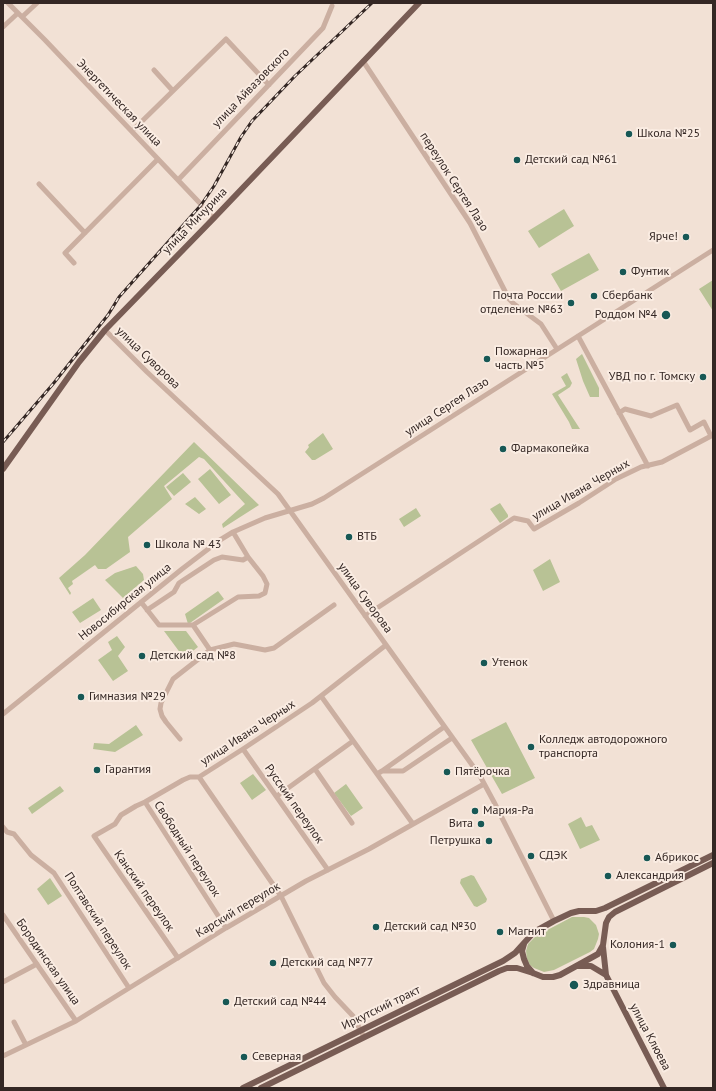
<!DOCTYPE html>
<meta charset="utf-8">
<style>
body{margin:0}
#map{position:relative;width:716px;height:1091px;overflow:hidden;background:#f2e1d5;font-family:"PT Sans",sans-serif}
canvas{display:block}
.frame{position:absolute;inset:0;border:4px solid #342724;pointer-events:none}
</style>
<div id="map">
<canvas width="716" height="1091"></canvas>
<div class="frame"></div>
</div>
<script>
const c = document.querySelector('canvas').getContext('2d');
c.lineJoin = 'round';
function fill(path, color) {
  c.fillStyle = color;
  c.fill(path, 'evenodd');
}
function poly(rows) {
  const path = new Path2D();
  for (const r of rows) {
    path.moveTo(r[0], r[1]);
    for (let i = 2; i < r.length; i += 2) path.lineTo(r[i], r[i + 1]);
  }
  return path;
}
function strokePath(path, color, width, dash) {
  c.strokeStyle = color;
  c.lineWidth = width;
  c.lineCap = dash ? 'butt' : 'round';
  c.setLineDash(dash || []);
  c.stroke(path);
}
function label(font, color, halo, rows, align = 'center') {
  c.font = font + ' "PT Sans",sans-serif';
  c.lineWidth = 4;
  c.setLineDash([]);
  c.textBaseline = 'middle';
  c.strokeStyle = halo;
  c.fillStyle = color;
  for (const [text, x, y, turn = 0] of rows) {
    c.save();
    c.translate(x, y);
    c.rotate((+turn || 0) * Math.PI / 180);
    c.textAlign = isNaN(turn) ? turn : align;
    if (halo) c.strokeText(text, 0, 0);
    c.fillText(text, 0, 0);
    c.restore();
  }
}
fill(poly([
 [564,209,574,226,539,248,528,231],
 [589,253,599,270,561,291,551,274],
 [713,280,713,311,699,289],
 [582,354,599,388,599,397,590,397,583,381,576,359],
 [567,373,572,383,570,387,558,395,580,429,572,429,569,422,552,394,566,386,561,377],
 [323,433,333,449,315,460,312,460,305,452,309,447,308,445],
 [194,442,259,505,223,528,222,524,245,504,204,459,199,457,164,486,172,499,128,537,130,552,106,569,98,569,95,565,72,581,73,584,68,588,71,593,70,595,59,578,85,555],
 [210,469,231,495,219,504,198,479],
 [183,473,191,482,174,496,166,487],
 [195,497,206,509,199,514,185,504],
 [500,503,508,515,508,517,500,523,490,509],
 [416,508,421,516,404,527,399,519],
 [550,559,560,582,543,591,533,570],
 [136,566,143,574,144,580,123,598,105,580,115,573],
 [218,591,224,599,190,623,188,624,185,614],
 [93,598,101,610,80,623,72,612],
 [164,631,186,631,198,647,184,658],
 [117,636,125,647,118,656,128,671,113,681,98,660,112,650,108,642],
 [506,722,535,778,502,794,471,740],
 [136,725,143,735,115,752,93,749,94,743,109,744],
 [253,774,266,790,252,800,240,783],
 [346,784,363,808,351,816,334,793],
 [60,786,64,791,32,814,28,808],
 [581,817,586,827,592,825,600,840,580,849,568,824],
 [471,875,474,876,487,899,486,902,477,907,474,906,460,883,461,879],
 [50,878,62,896,48,905,37,889],
 [572,917,584,917,589,918,596,925,599,934,598,939,594,949,590,952,554,970,544,972,534,968,530,965,527,959,526,951,528,944,536,936]
]), '#b8c295');
strokePath(poly([
 [8,3,45,40,214,218],
 [22,17,37,3],
 [3,27,18,13],
 [363,61,470,223,509,299,514,304,541,324,557,349],
 [154,70,173,91],
 [132,131,226,39,269,85],
 [178,180,323,28,332,6],
 [39,184,85,233],
 [74,263,65,253,158,159],
 [105,330,147,372,278,494,480,776,494,802,554,921],
 [578,336,648,466],
 [619,413,625,409,651,416,677,405,690,430,704,422,711,436],
 [141,602,159,625,193,625,210,650],
 [147,610,174,592,179,583,214,560,222,557,243,560,248,557,233,532],
 [365,616,514,518,528,521,534,529,579,503,616,479,641,467,662,462,713,435],
 [193,625,238,597,259,596,265,593,267,584,263,576,248,557],
 [321,696,377,774,382,771,403,771,452,738],
 [3,714,182,569,220,540,233,532,265,518,312,504,324,498,713,250],
 [180,739,166,722,162,716,160,709,161,703,173,679,210,650,234,644,265,650,274,648,334,605],
 [243,749,328,870],
 [315,769,352,823],
 [382,771,444,727],
 [377,774,413,824],
 [199,777,281,896,324,983,335,997,353,1016,364,1037],
 [277,796,353,741],
 [145,802,226,928],
 [3,827,7,832,14,834,31,855,54,873,129,988],
 [3,915,76,1021],
 [178,958,94,836,115,824,121,815,136,806,145,802,183,780,190,777,199,777,243,749,312,703,386,645],
 [3,982,37,964],
 [14,1022,26,1045],
 [3,1056,76,1021,226,928,306,881,369,849,484,784]
]), '#cbafa1', 5);
strokePath(poly([
 [3,469,79,362,105,330,214,218,419,3],
 [524,944,522,951,524,959,527,966,533,973],
 [603,947,606,975,664,1088],
 [579,966,591,966,606,975],
 [243,1088,503,961,515,953,534,932,554,921,571,913,579,911,596,911,605,908,713,855],
 [261,1088,499,971,507,968,517,968,533,973,543,977,553,977,560,975,598,954,603,945,606,923,609,917,615,912,713,863]
]), '#785c54', 6);
const rail = poly([
 [3,442,53,384,108,315,119,297,201,205,214,186,241,137,252,121,295,76,372,3]
]);
strokePath(rail, '#342724', 3);
strokePath(rail, '#faece2', 1.5, [4.5]);
for (const [x, y, r, color] of [
 [629,134,4,"#175855"],
 [517,160,4,"#175855"],
 [686,237,4,"#175855"],
 [623,272,4,"#175855"],
 [594,296,4,"#175855"],
 [571,303,4,"#175855"],
 [666,315,5,"#175855"],
 [487,359,4,"#175855"],
 [703,377,4,"#175855"],
 [503,449,4,"#175855"],
 [349,537,4,"#175855"],
 [147,545,4,"#175855"],
 [142,656,4,"#175855"],
 [484,663,4,"#175855"],
 [81,697,4,"#175855"],
 [531,747,4,"#175855"],
 [97,770,4,"#175855"],
 [447,772,4,"#175855"],
 [475,811,4,"#175855"],
 [481,824,4,"#175855"],
 [489,841,4,"#175855"],
 [531,856,4,"#175855"],
 [647,858,4,"#175855"],
 [608,876,4,"#175855"],
 [376,927,4,"#175855"],
 [500,932,4,"#175855"],
 [673,945,4,"#175855"],
 [273,963,4,"#175855"],
 [574,985,5,"#175855"],
 [226,1002,4,"#175855"],
 [244,1057,4,"#175855"]
]) {
  const dot = new Path2D();
  dot.arc(x, y, r, 0, 2 * Math.PI);
  c.fillStyle = color;
  c.fill(dot);
  strokePath(dot, '#faece2', 1.5);
}
label('12px', '#342724', '#faece2', [
 ["улица Айвазовского",251,88,-46],
 ["Энергетическая улица",119,103,46],
 ["переулок Сергея Лазо",454,182,57],
 ["улица Мичурина",195,221,-46],
 ["улица Суворова",148,358,44],
 ["улица Сергея Лазо",447,407,-33],
 ["улица Ивана Черных",581,490,-30],
 ["улица Суворова",365,598,54],
 ["Новосибирская улица",125,602,-39],
 ["улица Ивана Черных",248,733,-33],
 ["Русский переулок",294,804,55],
 ["Свободный переулок",187,849,57],
 ["Канский переулок",144,891,55],
 ["Карский переулок",238,910,-31],
 ["Полтавский переулок",98,921,57],
 ["Бородинская улица",48,962,55],
 ["Иркутский тракт",381,1008,-26],
 ["улица Клюева",650,1037,62]
]);
label('12px', '#342724', '#faece2', [
 ["Школа №25",637,134],
 ["Детский сад №61",525,160],
 ["Ярче!",678,237,"right"],
 ["Фунтик",631,272],
 ["Почта России",563,296,"right"],
 ["отделение №63",563,310,"right"],
 ["Сбербанк",602,296],
 ["Роддом №4",657,315,"right"],
 ["Пожарная",495,352],
 ["часть №5",495,366],
 ["УВД по г. Томску",695,377,"right"],
 ["Фармакопейка",511,449],
 ["ВТБ",357,537],
 ["Школа № 43",155,545],
 ["Детский сад №8",150,656],
 ["Утенок",492,663],
 ["Гимназия №29",89,697],
 ["Колледж автодорожного",539,740],
 ["транспорта",539,754],
 ["Гарантия",105,770],
 ["Пятёрочка",455,772],
 ["Мария-Ра",483,811],
 ["Вита",473,824,"right"],
 ["Петрушка",481,841,"right"],
 ["СДЭК",539,856],
 ["Абрикос",655,858],
 ["Александрия",616,876],
 ["Детский сад №30",384,927],
 ["Магнит",508,932],
 ["Колония-1",665,945,"right"],
 ["Детский сад №77",281,963],
 ["Здравница",583,985],
 ["Детский сад №44",234,1002],
 ["Северная",252,1057]
], 'left');
</script>
